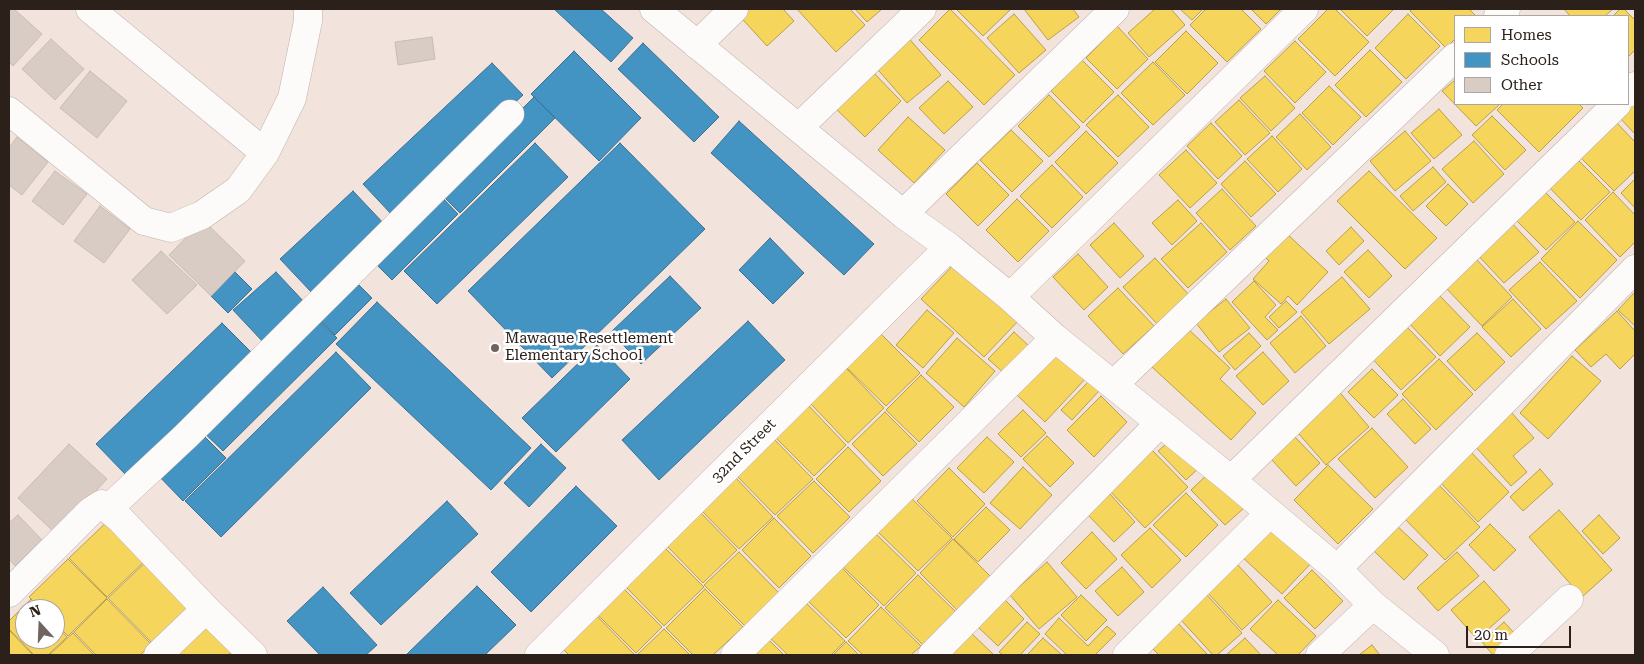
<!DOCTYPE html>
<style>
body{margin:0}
#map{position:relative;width:1644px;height:664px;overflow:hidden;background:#f2e3dd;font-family:"Roboto Serif",serif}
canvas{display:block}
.frame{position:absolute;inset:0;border:10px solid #2c201b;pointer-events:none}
.legend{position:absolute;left:1454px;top:15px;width:175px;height:90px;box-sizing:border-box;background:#fff;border:1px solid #aba6a4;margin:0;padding:6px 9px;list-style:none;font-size:15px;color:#2c201b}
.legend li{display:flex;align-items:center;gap:10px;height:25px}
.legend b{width:25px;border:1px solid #aba6a4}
.north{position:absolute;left:15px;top:599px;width:50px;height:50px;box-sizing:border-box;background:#fff;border:1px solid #aba6a4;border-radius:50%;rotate:340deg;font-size:14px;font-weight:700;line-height:20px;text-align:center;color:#2c201b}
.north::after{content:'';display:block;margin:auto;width:18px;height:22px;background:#71645f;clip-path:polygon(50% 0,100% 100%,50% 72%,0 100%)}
.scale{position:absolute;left:1466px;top:626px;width:105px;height:22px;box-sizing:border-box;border:2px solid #2c201b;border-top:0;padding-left:6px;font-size:15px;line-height:18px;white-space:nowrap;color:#2c201b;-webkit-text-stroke:4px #fff;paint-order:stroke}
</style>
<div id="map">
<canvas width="1644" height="664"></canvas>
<div class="frame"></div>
<ul class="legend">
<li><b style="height:14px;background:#f6d55c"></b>Homes</li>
<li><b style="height:14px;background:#4393c3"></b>Schools</li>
<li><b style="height:14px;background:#d8ccc5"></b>Other</li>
</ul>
<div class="north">N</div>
<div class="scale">20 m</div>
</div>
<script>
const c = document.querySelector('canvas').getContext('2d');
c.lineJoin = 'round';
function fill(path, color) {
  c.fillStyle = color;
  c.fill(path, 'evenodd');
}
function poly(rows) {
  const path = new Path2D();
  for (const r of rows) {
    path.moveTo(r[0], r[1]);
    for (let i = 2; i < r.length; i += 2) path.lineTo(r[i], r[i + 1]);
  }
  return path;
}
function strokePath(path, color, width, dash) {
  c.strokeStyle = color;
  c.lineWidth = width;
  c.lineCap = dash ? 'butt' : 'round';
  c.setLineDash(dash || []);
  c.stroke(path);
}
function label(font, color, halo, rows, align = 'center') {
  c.font = font + ' "Roboto Serif",serif';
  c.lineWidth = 5;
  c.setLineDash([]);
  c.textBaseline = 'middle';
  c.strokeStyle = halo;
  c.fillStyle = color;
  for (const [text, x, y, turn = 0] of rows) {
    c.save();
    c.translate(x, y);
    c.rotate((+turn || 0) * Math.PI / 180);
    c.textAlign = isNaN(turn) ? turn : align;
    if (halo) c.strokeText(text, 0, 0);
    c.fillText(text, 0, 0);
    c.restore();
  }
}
const homes = poly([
 [735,9,783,9,794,21,767,46,734,10,735,9],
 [797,9,850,9,865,25,836,52,797,9],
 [855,9,882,9,867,22,855,9],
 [950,9,1015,75,984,105,919,40,950,9],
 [956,9,1011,9,983,36,956,9],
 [1024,9,1073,9,1079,17,1048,40,1024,9],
 [1155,9,1171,9,1185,25,1149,57,1128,33,1155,9],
 [1180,9,1203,9,1192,20,1180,9],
 [1206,9,1241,9,1261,29,1227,62,1190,25,1206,9],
 [1251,9,1281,9,1266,24,1251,9],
 [1328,9,1335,9,1369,42,1335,76,1298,39,1328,9],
 [1340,9,1394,9,1367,36,1340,9],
 [1412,9,1469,9,1476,16,1455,16,1455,39,1446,48,1410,11,1412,9],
 [1564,9,1613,9,1605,16,1570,16,1564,9],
 [1620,9,1624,9,1635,20,1635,50,1628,57,1628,16,1613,16,1620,9],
 [1014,14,1046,50,1019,73,987,38,1014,14],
 [1408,14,1440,46,1406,79,1375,48,1408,14],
 [1117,26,1148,59,1117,89,1086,58,1117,26],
 [1186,31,1218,63,1187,94,1155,62,1186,31],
 [905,34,941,75,907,103,872,63,905,34],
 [1295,41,1326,72,1295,103,1264,71,1295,41],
 [1370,50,1402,82,1366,117,1335,85,1370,50],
 [1082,60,1114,92,1083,123,1051,91,1082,60],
 [1153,62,1185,95,1153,125,1121,93,1153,62],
 [869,68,901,101,865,137,832,105,869,68],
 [1265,76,1295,108,1271,131,1240,98,1265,76],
 [1455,80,1455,104,1500,104,1476,126,1442,91,1455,80],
 [948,81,973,107,944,134,919,108,948,81],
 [1329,86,1361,117,1333,145,1302,113,1329,86],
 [1049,95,1080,127,1049,157,1018,126,1049,95],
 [1118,95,1149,127,1118,157,1086,125,1118,95],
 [1239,100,1270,133,1245,155,1215,122,1239,100],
 [1635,100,1635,134,1618,116,1635,100],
 [1503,104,1579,104,1583,108,1539,152,1497,110,1503,104],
 [1439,109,1462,135,1434,159,1411,133,1439,109],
 [1300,114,1331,147,1307,170,1276,137,1300,114],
 [1492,116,1526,150,1505,170,1472,135,1492,116],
 [908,117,945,150,914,183,878,150,908,117],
 [1614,120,1635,142,1635,171,1614,191,1578,155,1614,120],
 [1211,123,1242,156,1218,179,1187,146,1211,123],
 [1011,130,1043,161,1012,192,980,160,1011,130],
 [1086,131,1118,163,1086,194,1055,162,1086,131],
 [1405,131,1431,161,1395,191,1370,161,1405,131],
 [1272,136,1302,169,1278,192,1247,159,1272,136],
 [1474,141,1504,174,1473,203,1442,169,1474,141],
 [1186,150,1217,183,1190,208,1159,175,1186,150],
 [1574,156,1610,192,1581,220,1546,184,1574,156],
 [1245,161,1276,194,1251,217,1221,184,1245,161],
 [977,163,1009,195,978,226,946,194,977,163],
 [1052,165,1083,197,1052,228,1020,196,1052,165],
 [1433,167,1446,182,1413,211,1400,196,1433,167],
 [1369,171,1437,238,1405,269,1337,201,1369,171],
 [1635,179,1635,208,1621,193,1635,179],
 [1448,184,1468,204,1446,226,1426,206,1448,184],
 [1222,189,1256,226,1230,250,1196,213,1222,189],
 [1544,191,1575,222,1546,250,1515,219,1544,191],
 [1613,192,1635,215,1635,242,1620,257,1585,220,1613,192],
 [1017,199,1049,231,1018,262,986,230,1017,199],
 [1178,200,1197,221,1172,245,1152,223,1178,200],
 [1507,218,1539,252,1504,283,1473,250,1507,218],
 [1578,221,1617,260,1580,298,1541,259,1578,221],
 [1114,223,1144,256,1120,278,1090,245,1114,223],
 [1201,223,1227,252,1188,288,1161,259,1201,223],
 [1351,227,1364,241,1339,265,1326,251,1351,227],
 [1286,233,1328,272,1297,305,1288,296,1281,304,1253,279,1269,261,1265,257,1286,233],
 [1368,250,1392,276,1369,298,1344,272,1368,250],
 [1078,254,1108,287,1084,310,1053,277,1078,254],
 [1155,258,1190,296,1158,325,1123,287,1155,258],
 [1477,260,1512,297,1482,326,1446,288,1477,260],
 [957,261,1020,319,984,357,921,299,957,261],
 [1540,262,1577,301,1546,329,1509,290,1540,262],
 [1342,277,1370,309,1329,344,1301,312,1342,277],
 [1254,281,1276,305,1265,317,1278,330,1267,340,1232,302,1254,281],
 [1118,288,1154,326,1123,354,1088,316,1118,288],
 [1635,292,1635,326,1618,310,1635,292],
 [1438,294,1470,327,1440,356,1408,322,1438,294],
 [1226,299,1250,328,1219,352,1196,323,1226,299],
 [1513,299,1541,329,1511,357,1482,327,1513,299],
 [1286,301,1297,312,1279,328,1269,317,1286,301],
 [927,310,954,333,923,368,896,345,927,310],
 [1617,311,1635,331,1635,354,1620,369,1606,354,1591,367,1575,350,1617,311],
 [1301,316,1326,346,1295,373,1270,343,1301,316],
 [1404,324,1436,357,1401,390,1370,356,1404,324],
 [1188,329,1230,368,1220,379,1256,413,1231,440,1152,367,1188,329],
 [1014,332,1029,346,1004,373,988,359,1014,332],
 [1249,333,1261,346,1235,370,1223,356,1249,333],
 [1477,333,1505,362,1475,391,1447,361,1477,333],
 [881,334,920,373,886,406,847,368,881,334],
 [957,338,995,371,964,407,926,373,957,338],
 [1060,350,1087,377,1045,422,1017,395,1060,350],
 [1263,352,1289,381,1263,405,1236,376,1263,352],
 [1572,356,1601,381,1548,439,1520,413,1572,356],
 [1439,359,1473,394,1436,430,1402,394,1439,359],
 [846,368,884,408,848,443,810,403,846,368],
 [1372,369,1398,395,1374,418,1348,392,1372,369],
 [921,375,954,407,919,442,886,410,921,375],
 [1089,381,1099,391,1072,420,1061,410,1089,381],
 [1336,388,1369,427,1326,465,1292,426,1336,388],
 [1101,396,1127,422,1094,457,1067,430,1101,396],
 [1403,399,1431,429,1415,444,1387,414,1403,399],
 [808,405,846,445,814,476,775,437,808,405],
 [1023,410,1046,433,1021,457,998,434,1023,410],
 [885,412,917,444,883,476,852,444,885,412],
 [1511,412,1534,438,1513,456,1527,472,1511,486,1474,445,1511,412],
 [1372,428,1408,467,1375,498,1338,459,1372,428],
 [1047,436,1074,463,1050,487,1023,459,1047,436],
 [987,437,1014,462,984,493,957,468,987,437],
 [1174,437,1201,466,1186,480,1158,451,1174,437],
 [1295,437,1320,463,1296,486,1271,459,1295,437],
 [774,439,813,479,775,515,736,475,774,439],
 [848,447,881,481,849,512,816,479,848,447],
 [1468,449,1509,492,1478,522,1437,479,1468,449],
 [1152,450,1188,487,1145,528,1109,490,1152,450],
 [1328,465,1373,509,1338,544,1294,500,1328,465],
 [1023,467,1052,495,1020,529,990,503,1023,467],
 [949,468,985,504,953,537,917,501,949,468],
 [1540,469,1553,484,1523,511,1510,497,1540,469],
 [1210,472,1244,508,1225,525,1191,490,1210,472],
 [735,477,773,517,739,549,701,510,735,477],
 [814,481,850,517,813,553,777,516,814,481],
 [1438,484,1480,527,1445,560,1403,517,1438,484],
 [1186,493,1218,525,1186,557,1153,525,1186,493],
 [907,494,952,538,918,571,874,528,907,494],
 [1110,494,1135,522,1114,542,1088,515,1110,494],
 [986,507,1010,530,978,562,954,539,986,507],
 [698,510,737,550,703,583,664,543,698,510],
 [1559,510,1612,570,1582,597,1529,537,1559,510],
 [1599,515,1620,538,1603,554,1582,531,1599,515],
 [113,516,151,555,107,597,69,558,113,516],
 [774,518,811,556,779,588,742,550,774,518],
 [1274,520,1315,559,1282,594,1240,555,1274,520],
 [1490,524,1516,550,1494,571,1469,545,1490,524],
 [1396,525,1428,555,1404,580,1372,549,1396,525],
 [1150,528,1181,560,1152,588,1121,555,1150,528],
 [872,530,916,573,884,606,839,563,872,530],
 [1092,532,1117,559,1086,589,1061,563,1092,532],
 [953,539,992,578,958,611,920,573,953,539],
 [665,548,704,587,664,626,625,586,665,548],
 [739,552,779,593,745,626,704,585,739,552],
 [1457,552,1479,576,1438,611,1417,588,1457,552],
 [152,556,199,604,155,646,108,598,152,556],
 [68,559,107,598,68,636,55,623,55,609,41,609,29,597,68,559],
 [1047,562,1077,597,1039,629,1010,595,1047,562],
 [1236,563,1272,602,1242,630,1206,591,1236,563],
 [838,564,879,605,846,638,804,597,838,564],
 [1122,567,1144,592,1118,616,1095,591,1122,567],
 [1312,570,1343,601,1315,629,1284,598,1312,570],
 [918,575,957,613,924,646,885,608,918,575],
 [1484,581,1510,610,1477,639,1451,610,1484,581],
 [623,588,662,627,636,653,597,614,623,588],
 [705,589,743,627,713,655,693,655,666,628,705,589],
 [1081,595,1107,620,1086,641,1061,615,1081,595],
 [1207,595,1242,633,1217,655,1213,655,1181,620,1207,595],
 [31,599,40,609,25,609,25,639,55,639,55,624,67,637,48,655,34,655,9,629,9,621,31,599],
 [107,599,151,644,140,655,96,655,74,632,107,599],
 [1004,599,1024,619,998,646,978,627,1004,599],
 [803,600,845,641,831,655,788,655,767,635,803,600],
 [1278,600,1316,636,1298,655,1278,655,1250,629,1278,600],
 [881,607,921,646,911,655,863,655,848,641,881,607],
 [595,614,634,654,633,655,569,655,561,647,595,614],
 [205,616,236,648,228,655,165,655,205,616],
 [1059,618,1088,646,1107,626,1116,634,1095,655,1067,655,1045,634,1059,618],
 [1176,621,1208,655,1159,655,1150,646,1176,621],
 [1027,622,1040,634,1020,655,1003,655,999,652,1027,622],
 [1504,622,1519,638,1499,655,1493,655,1482,642,1504,622],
 [664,629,690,655,637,655,664,629],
 [967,629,994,655,941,655,967,629],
 [9,630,33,655,9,655,9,630],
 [73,633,94,655,49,655,73,633],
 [765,636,784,655,745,655,765,636],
 [1043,638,1062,655,1027,655,1043,638],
 [1245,638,1261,655,1226,655,1245,638],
 [846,642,859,655,833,655,846,642],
 [1372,645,1380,655,1359,655,1372,645]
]);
fill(homes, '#f6d55c');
strokePath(homes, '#b99f48', 1);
const schools = poly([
 [554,9,601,9,633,38,611,62,554,9],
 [643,43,719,117,694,142,618,69,643,43],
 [574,51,641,118,599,161,531,94,574,51],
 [492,63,523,95,393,216,363,184,492,63],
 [534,97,555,118,460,213,439,192,534,97],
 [739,121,874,244,844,275,711,153,739,121],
 [535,143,568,177,437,304,404,271,535,143],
 [620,143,705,229,552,378,468,291,620,143],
 [353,191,387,227,314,295,280,259,353,191],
 [438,193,458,214,392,280,371,259,438,193],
 [770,238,804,273,773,304,739,270,770,238],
 [235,272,252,289,228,313,211,296,235,272],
 [276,272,306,304,264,343,233,310,276,272],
 [350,276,372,298,335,335,312,313,350,276],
 [670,276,701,308,641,364,611,332,670,276],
 [377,302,531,448,491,490,336,344,377,302],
 [312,314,337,338,223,451,198,427,312,314],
 [748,321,785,360,659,480,622,440,748,321],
 [222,323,254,355,128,477,96,444,222,323],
 [597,345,630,379,556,452,522,418,597,345],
 [336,352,371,388,221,537,185,501,336,352],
 [196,428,226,458,183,501,154,471,196,428],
 [541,444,566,468,529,507,504,483,541,444],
 [576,486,617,526,531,612,491,572,576,486],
 [447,501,478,534,381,625,350,593,447,501],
 [477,586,516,625,485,655,406,655,477,586],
 [323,587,377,645,366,655,320,655,287,621,323,587]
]);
fill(schools, '#4393c3');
strokePath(schools, '#3c7091', 1);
const building = poly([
 [9,9,14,9,42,34,13,66,9,62,9,9],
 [432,37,435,59,398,65,395,42,432,37],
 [51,39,84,69,55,100,22,69,51,39],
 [90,71,127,101,97,138,60,108,90,71],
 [17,137,48,162,22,195,9,185,9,148,17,137],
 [55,171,87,194,63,225,32,201,55,171],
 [100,206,130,229,104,263,74,241,100,206],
 [203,220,245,261,211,296,169,255,203,220],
 [161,251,197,285,167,314,132,280,161,251],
 [69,444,107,479,56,534,18,498,69,444],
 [18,515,42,540,15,566,9,559,9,523,18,515]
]);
fill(building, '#d8ccc5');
strokePath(building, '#c7bcb5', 1);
const minor = poly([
 [90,9,265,153],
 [654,9,903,214,949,247,1010,297,1055,338,1231,480,1337,569,1373,605,1435,655],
 [1498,16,1506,9],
 [697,45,734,9],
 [1628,93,1635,86],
 [9,111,144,221,171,228,202,215,238,190,265,153,292,98,308,21,308,9],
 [799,127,922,9],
 [903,214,1115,9],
 [1010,297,1304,9],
 [1113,385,1455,57],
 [1231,480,1617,104],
 [109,508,186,436,510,114],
 [1337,569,1635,269],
 [9,593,91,511,102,504,120,519,206,609,253,655],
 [158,655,206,609],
 [539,655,949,247],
 [735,655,1055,338],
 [932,655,1160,423],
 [1127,655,1270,513],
 [1320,655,1373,605],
 [1509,655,1569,599]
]);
strokePath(minor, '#c0b3ae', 29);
strokePath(minor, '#fdfbfa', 28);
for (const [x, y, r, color] of [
 [495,348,5,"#71645f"]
]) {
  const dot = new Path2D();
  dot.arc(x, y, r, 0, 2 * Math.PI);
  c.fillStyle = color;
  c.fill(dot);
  strokePath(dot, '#fff', 2);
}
label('15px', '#2c201b', '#fff', [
 ["Mawaque Resettlement",505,339],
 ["Elementary School",505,356]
], 'left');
label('15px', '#2c201b', '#fff', [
 ["32nd Street",744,451,-45]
]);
</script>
